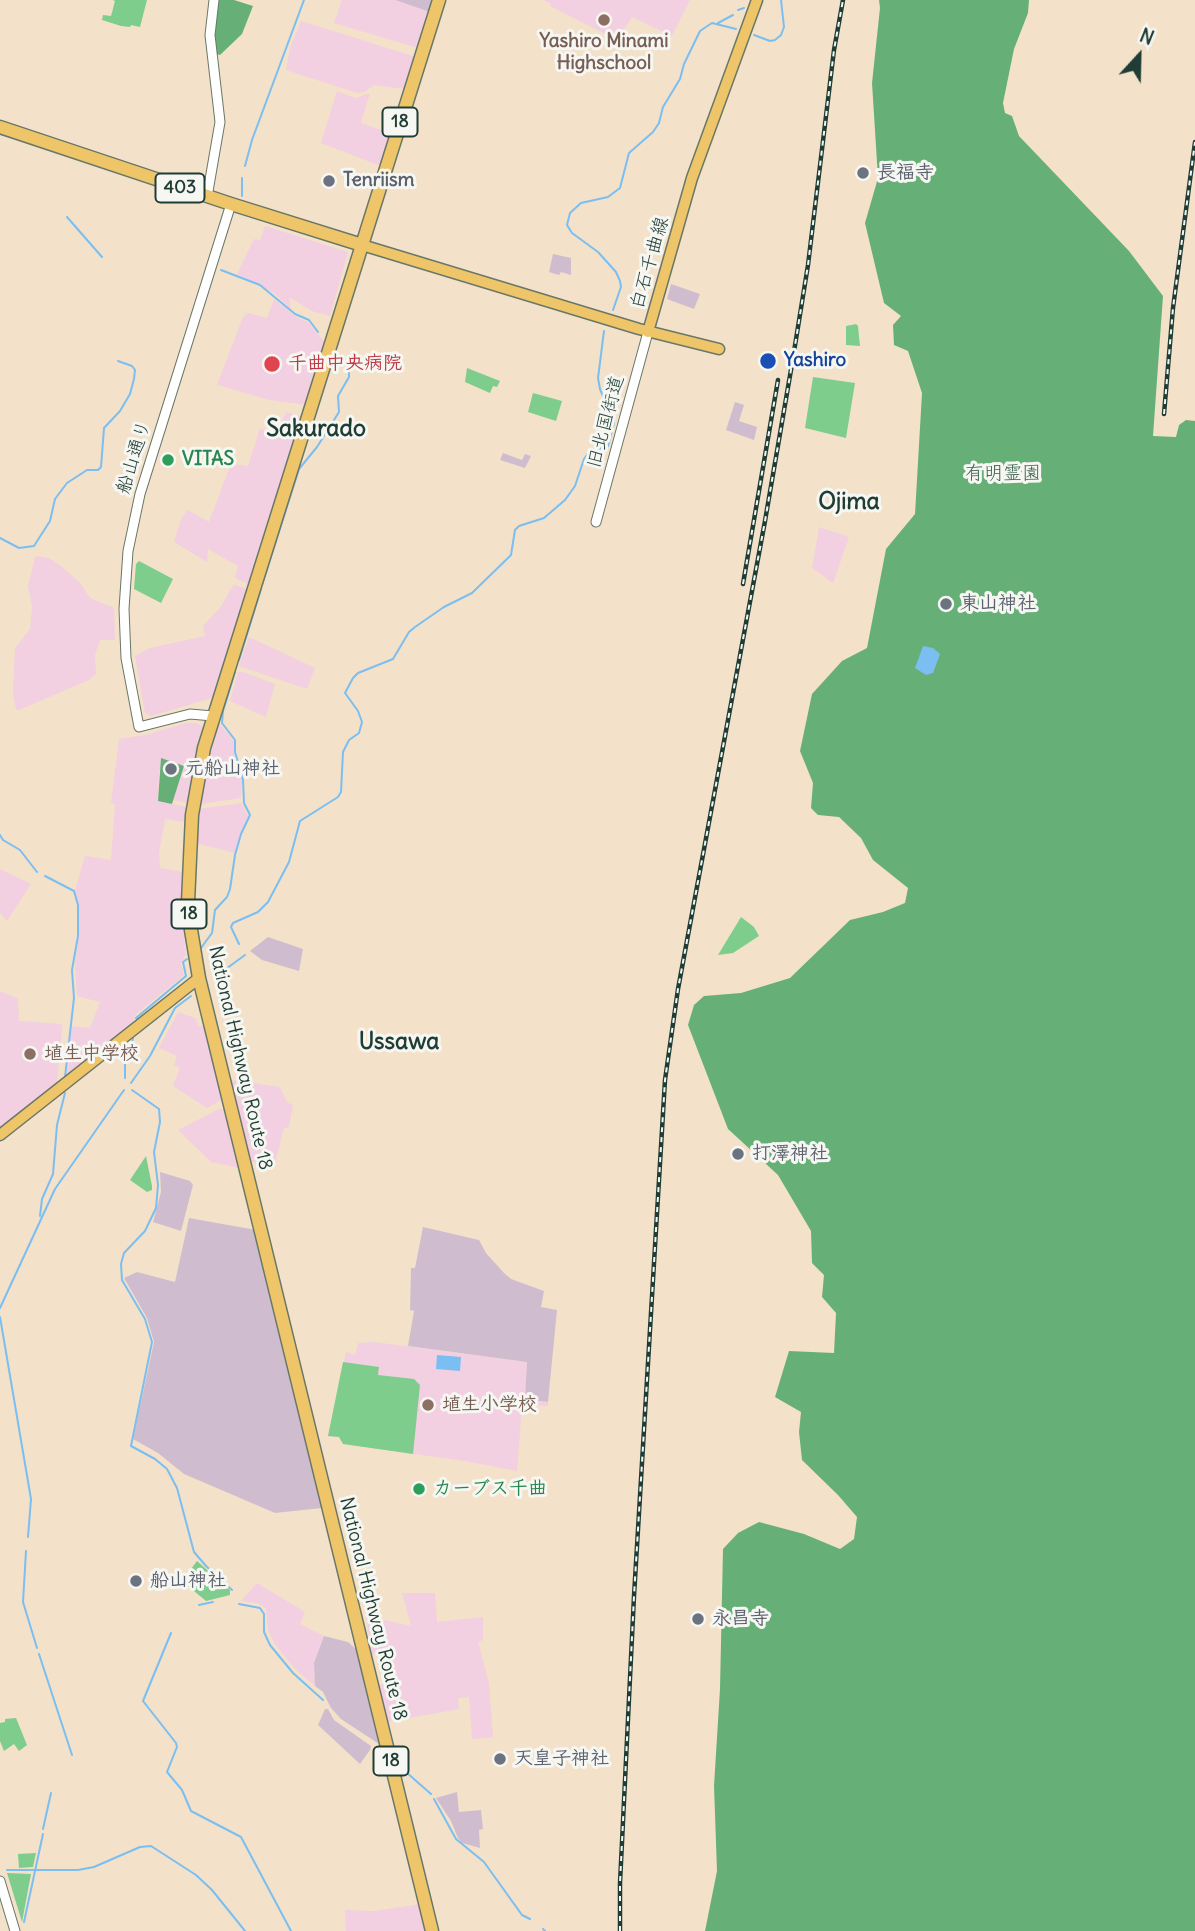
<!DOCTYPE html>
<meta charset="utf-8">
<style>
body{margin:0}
#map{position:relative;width:1195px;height:1931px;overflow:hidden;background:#f3e2c9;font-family:Delius,sans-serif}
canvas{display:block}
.north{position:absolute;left:1104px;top:21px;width:70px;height:70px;-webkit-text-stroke:5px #f6f6f2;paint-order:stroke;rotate:22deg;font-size:19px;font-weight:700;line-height:28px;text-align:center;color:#1f3d34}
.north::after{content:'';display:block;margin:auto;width:24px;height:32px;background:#1f3d34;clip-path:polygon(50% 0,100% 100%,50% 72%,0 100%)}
</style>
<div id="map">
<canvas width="1195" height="1931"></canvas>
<div class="north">N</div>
</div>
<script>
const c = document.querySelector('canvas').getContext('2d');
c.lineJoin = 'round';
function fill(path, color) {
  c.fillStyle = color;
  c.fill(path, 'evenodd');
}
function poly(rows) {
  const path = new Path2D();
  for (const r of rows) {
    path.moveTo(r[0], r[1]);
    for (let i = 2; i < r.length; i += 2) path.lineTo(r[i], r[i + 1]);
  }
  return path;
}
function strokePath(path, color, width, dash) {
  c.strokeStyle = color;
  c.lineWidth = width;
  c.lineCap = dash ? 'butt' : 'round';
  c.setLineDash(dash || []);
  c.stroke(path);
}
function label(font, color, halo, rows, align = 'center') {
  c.font = font + ' Delius,"Klee One",sans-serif';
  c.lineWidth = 6;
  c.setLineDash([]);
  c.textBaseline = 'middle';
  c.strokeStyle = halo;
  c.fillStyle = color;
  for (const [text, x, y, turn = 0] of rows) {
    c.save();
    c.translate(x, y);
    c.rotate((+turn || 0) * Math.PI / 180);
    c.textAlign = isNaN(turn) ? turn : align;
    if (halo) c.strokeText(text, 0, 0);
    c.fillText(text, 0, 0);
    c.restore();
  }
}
fill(poly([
 [342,0,395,0,430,12,418,48,334,23],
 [543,0,690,0,672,36,632,17,617,40,550,6,551,4],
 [301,21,416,57,405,89,374,85,364,92,357,93,286,70,290,48],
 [337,91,356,98,370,93,361,123,392,134,381,166,321,143],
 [265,226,348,252,330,316,312,311,289,297,291,309,273,292,237,274,254,239,260,240],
 [274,299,296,317,308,322,326,344,306,405,270,400,217,385,243,317,248,313,267,318],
 [286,412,302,417,250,583,248,584,235,578,238,566,208,549,207,562,174,542,182,517,188,510,209,522,231,464,248,466,260,428,276,434],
 [819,527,849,537,833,583,812,568],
 [37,556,49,558,61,566,80,583,90,598,114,608,115,640,100,640,95,655,96,674,89,680,19,710,16,709,13,693,15,648,30,629,32,607,28,586,35,557],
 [234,584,249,590,215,697,151,716,145,713,135,656,150,648,205,636,203,626,220,608],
 [249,637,315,668,307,689,239,666],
 [238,672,243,672,275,684,266,717,230,701],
 [185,723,197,723,202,727,193,764,188,803,173,800,184,766,159,772,158,801,187,807,186,822,165,819,159,853,160,868,182,872,181,902,186,954,181,963,184,975,135,1015,134,1020,124,1032,67,1075,70,1026,90,1028,100,1002,77,996,75,964,79,934,79,906,75,890,85,856,111,860,115,805,111,803,119,739,146,735],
 [219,723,234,741,235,762,242,781,241,798,200,804,206,772],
 [242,803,248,816,240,834,235,853,196,843,199,809],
 [0,869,31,884,7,921,0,913],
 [0,991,18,999,19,1021,62,1024,57,1084,0,1127],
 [178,1012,195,1018,199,1026,203,1026,223,1096,221,1100,207,1108,173,1086,180,1068,174,1065,177,1056,159,1048],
 [232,1080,280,1087,287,1102,293,1105,289,1127,284,1128,274,1167,250,1161,231,1083],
 [219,1109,227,1109,240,1168,211,1162,178,1130],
 [374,1342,527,1362,525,1399,548,1402,548,1406,522,1405,517,1471,465,1461,343,1444,339,1437,328,1436,346,1352,355,1355,358,1343],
 [257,1583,305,1612,300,1624,324,1636,314,1663,315,1686,295,1669,274,1643,268,1630,266,1608,257,1603,241,1601],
 [402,1593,435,1593,437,1622,483,1617,483,1640,478,1642,489,1683,493,1737,472,1739,469,1697,458,1698,459,1709,387,1722,378,1685,397,1681,394,1667,381,1656,372,1654,366,1616,411,1626],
 [420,1904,426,1931,346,1931,345,1910,375,1911]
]), '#f2cfe1');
fill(poly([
 [395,0,433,0,430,12],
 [553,254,571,258,571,275,561,272,559,275,549,272],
 [671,284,700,294,694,309,667,299],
 [735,402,744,405,739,421,757,427,754,440,726,430],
 [503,453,522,460,525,454,531,456,525,468,500,460],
 [268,937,303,949,299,971,262,960,250,951],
 [160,1172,190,1181,193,1185,181,1231,153,1222,161,1192],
 [189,1218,256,1230,322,1508,275,1513,184,1474,158,1453,133,1439,154,1342,147,1318,124,1278,137,1272,175,1282],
 [423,1227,479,1240,486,1253,504,1273,511,1279,544,1291,541,1307,557,1310,548,1402,525,1399,527,1362,408,1346,414,1311,410,1310,411,1268,415,1268],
 [324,1636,348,1642,359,1652,382,1746,341,1719,331,1708,323,1692,315,1686,314,1663],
 [325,1709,328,1709,334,1720,371,1746,370,1750,360,1764,318,1725],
 [457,1792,459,1812,481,1810,483,1829,479,1830,480,1848,462,1843,458,1838,451,1821,436,1798]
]), '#cfbdcf');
fill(poly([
 [113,0,147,0,140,27,131,25,130,27,121,26,102,20,103,15,111,16,115,1],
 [856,324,858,326,860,346,846,345,846,326],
 [467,368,500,381,497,387,493,386,490,393,465,382],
 [813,377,855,383,846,438,805,428],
 [533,393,562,401,556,421,528,412],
 [139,561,173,579,161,603,134,589,136,564],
 [741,917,754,927,759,936,733,953,718,955],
 [146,1156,152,1186,152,1190,147,1192,130,1180],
 [343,1362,379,1367,378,1375,414,1379,420,1385,413,1454,343,1444,339,1437,328,1436],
 [197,1561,230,1590,230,1595,206,1601,182,1581],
 [16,1718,27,1745,19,1751,14,1744,4,1751,0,1741,0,1723,5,1722,5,1719],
 [36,1853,33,1867,19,1868,18,1854],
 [7,1873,31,1874,22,1922]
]), '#7ecd8c');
fill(poly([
 [218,0,234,0,253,6,242,34,220,55,217,54,215,35],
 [879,0,1029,0,1028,13,1014,49,1003,103,1005,113,1012,116,1019,136,1129,251,1163,296,1153,436,1176,437,1179,425,1186,420,1195,421,1195,1931,705,1931,717,1871,714,1786,720,1689,723,1549,738,1533,759,1522,804,1534,840,1549,854,1539,857,1517,838,1495,802,1460,799,1432,801,1412,775,1397,789,1351,834,1353,836,1313,822,1297,824,1275,812,1263,811,1231,778,1175,728,1129,688,1025,694,1005,704,996,741,993,790,978,850,920,883,912,905,903,908,888,873,860,861,838,839,817,818,815,811,808,813,783,800,751,812,694,842,661,867,648,886,549,915,514,922,393,908,351,894,345,893,325,901,316,884,303,865,223,878,178,872,83,880,8],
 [161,758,184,766,172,804,158,801]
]), '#66b078');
fill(poly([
 [923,646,933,648,940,654,933,673,926,675,915,668],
 [437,1355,461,1357,460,1371,436,1369]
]), '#7bbef1');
strokePath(poly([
 [738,10,744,8],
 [718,23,733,15],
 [754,35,770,41,775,40,781,35,784,27,781,0],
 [245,166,252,140,304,0],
 [242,196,242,178],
 [67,217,102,257],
 [221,270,260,285,295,314,309,320,318,332],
 [613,310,621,287,620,281,616,272,598,252,572,233,567,225,570,213,581,203,608,197,620,188,629,153,653,132,659,123,663,107,680,79,684,64,700,31,712,23,736,29],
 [0,538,19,548,34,546,50,521,55,499,67,483,87,470,98,470,101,467,104,428,120,411,130,394,134,379,135,370,132,366,118,361],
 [262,585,299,469,317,447,339,412,338,396,349,377,349,370,336,353],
 [239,660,261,589],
 [0,835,3,840,20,850,37,872],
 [45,876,74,891,78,905,78,936,72,970,74,998,65,1077],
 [239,944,231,927,233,923,258,912,268,902,289,862,300,821,338,797,341,792,343,752,349,740,359,733,362,722,358,711,345,693,353,678,358,673,393,659,409,632,415,627,444,607,472,593,511,555,515,530,519,526,544,518,565,500,575,486,584,459,591,449,606,448,608,446,614,423,600,389,598,378,604,331],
 [201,948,212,933,215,910,227,897,230,889,235,855,241,834,250,815,244,803,243,780,235,752,235,740,222,723,223,711,235,672],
 [219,974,245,955],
 [136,1018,186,976,183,962,187,959],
 [125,1078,125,1061,133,1039],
 [131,1083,150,1056,175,1008,191,996],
 [132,1090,159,1109,160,1122,154,1152,158,1185,156,1208,145,1231,124,1253,121,1264,122,1280,145,1319,152,1342,131,1446,155,1459,167,1469,177,1488,194,1552,206,1566,232,1590],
 [40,1216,42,1199,53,1174,57,1125,65,1093],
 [0,1308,55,1189,124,1090],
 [0,1317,31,1499,28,1537],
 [26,1551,23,1602,37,1648],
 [239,1604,260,1608,264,1614,264,1632,270,1645,293,1673,323,1700],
 [199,1605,213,1602],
 [171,1633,143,1701,176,1743,177,1747,167,1772,182,1790,191,1811,241,1837,291,1931],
 [39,1654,72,1755],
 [398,1765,431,1794],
 [434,1799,456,1839,484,1862,522,1915,530,1919],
 [43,1829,51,1793],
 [7,1870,78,1870,94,1867,140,1847,151,1846,196,1875,212,1890,245,1931],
 [24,1922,43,1834],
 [543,1929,545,1931]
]), '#7bbef1', 2);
const minor = poly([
 [207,197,220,122,210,35,214,0],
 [596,522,648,332],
 [213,716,190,714,139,727,126,658,124,609,128,551,140,494,231,204],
 [0,1881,15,1931]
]);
const major = poly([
 [362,245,639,329,719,349],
 [648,332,692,178,757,0],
 [0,1135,199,978]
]);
const highway = poly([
 [0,127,231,204,362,245],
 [432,1931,199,978,191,930,188,902,192,815,204,748,439,0]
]);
strokePath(minor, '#697768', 11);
strokePath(major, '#697768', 13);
strokePath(highway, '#697768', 15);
strokePath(minor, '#fff', 9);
strokePath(major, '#eec569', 10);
strokePath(highway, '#eec569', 12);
const rail = poly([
 [1164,414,1173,308,1195,142],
 [743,584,778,380],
 [620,1931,620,1883,634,1596,665,1080,678,989,765,521,792,364,808,265,834,50,843,0]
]);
strokePath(rail, '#1f3d34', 4.5);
strokePath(rail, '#f6f6f2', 2, [5]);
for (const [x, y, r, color] of [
 [604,20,7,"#8d6e63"],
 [863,173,7,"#6b7280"],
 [329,181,7,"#6b7280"],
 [768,361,9,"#1a4fb4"],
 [272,364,9,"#e0444e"],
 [168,460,7,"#2e9e5b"],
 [946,604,7,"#6b7280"],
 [171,769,7,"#6b7280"],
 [30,1054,7,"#8d6e63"],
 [738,1154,7,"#6b7280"],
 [428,1405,7,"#8d6e63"],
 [419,1489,7,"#2e9e5b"],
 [136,1581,7,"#6b7280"],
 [698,1619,7,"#6b7280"],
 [500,1759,7,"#6b7280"]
]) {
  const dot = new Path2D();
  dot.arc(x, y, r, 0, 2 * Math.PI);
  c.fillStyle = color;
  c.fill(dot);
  strokePath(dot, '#f6f6f2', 2.5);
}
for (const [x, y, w] of [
 [400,122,35],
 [180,188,49],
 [189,914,35],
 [391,1761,35]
]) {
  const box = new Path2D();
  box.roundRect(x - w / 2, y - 14.5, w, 29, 5);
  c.fillStyle = '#f6f6f2';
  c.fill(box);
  strokePath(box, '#1f3d34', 2);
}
label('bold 18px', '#1f3d34', null, [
 ["18",400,122],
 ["403",180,188],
 ["18",189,914],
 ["18",391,1761]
]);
label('bold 19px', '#785e54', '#f6f6f2', [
 ["Yashiro Minami",604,42,"center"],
 ["Highschool",604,64,"center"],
 ["埴生中学校",44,1054],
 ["埴生小学校",442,1405]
], 'left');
label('bold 19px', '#5b616d', '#f6f6f2', [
 ["長福寺",877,173],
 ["Tenriism",343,181],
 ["東山神社",960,604],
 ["元船山神社",185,769],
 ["打澤神社",752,1154],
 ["船山神社",150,1581],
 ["永昌寺",712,1619],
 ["天皇子神社",514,1759]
], 'left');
label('19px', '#1f3d34', '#f6f6f2', [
 ["白石千曲線",650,263,-74],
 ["旧北国街道",606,422,-75],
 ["船山通り",134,457,-73],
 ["National Highway Route 18",240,1058,77],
 ["National Highway Route 18",373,1609,76]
]);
label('bold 19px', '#164399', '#f6f6f2', [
 ["Yashiro",784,361]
], 'left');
label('bold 19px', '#be3a42', '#f6f6f2', [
 ["千曲中央病院",288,364]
], 'left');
label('bold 19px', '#27864d', '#f6f6f2', [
 ["VITAS",182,460],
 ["カーブス千曲",433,1489]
], 'left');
label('19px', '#37614a', '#f6f6f2', [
 ["有明霊園",1003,474]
]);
label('bold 23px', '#1f3d34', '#f6f6f2', [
 ["Sakurado",316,429],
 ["Ojima",849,502],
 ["Ussawa",399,1042]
]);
</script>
